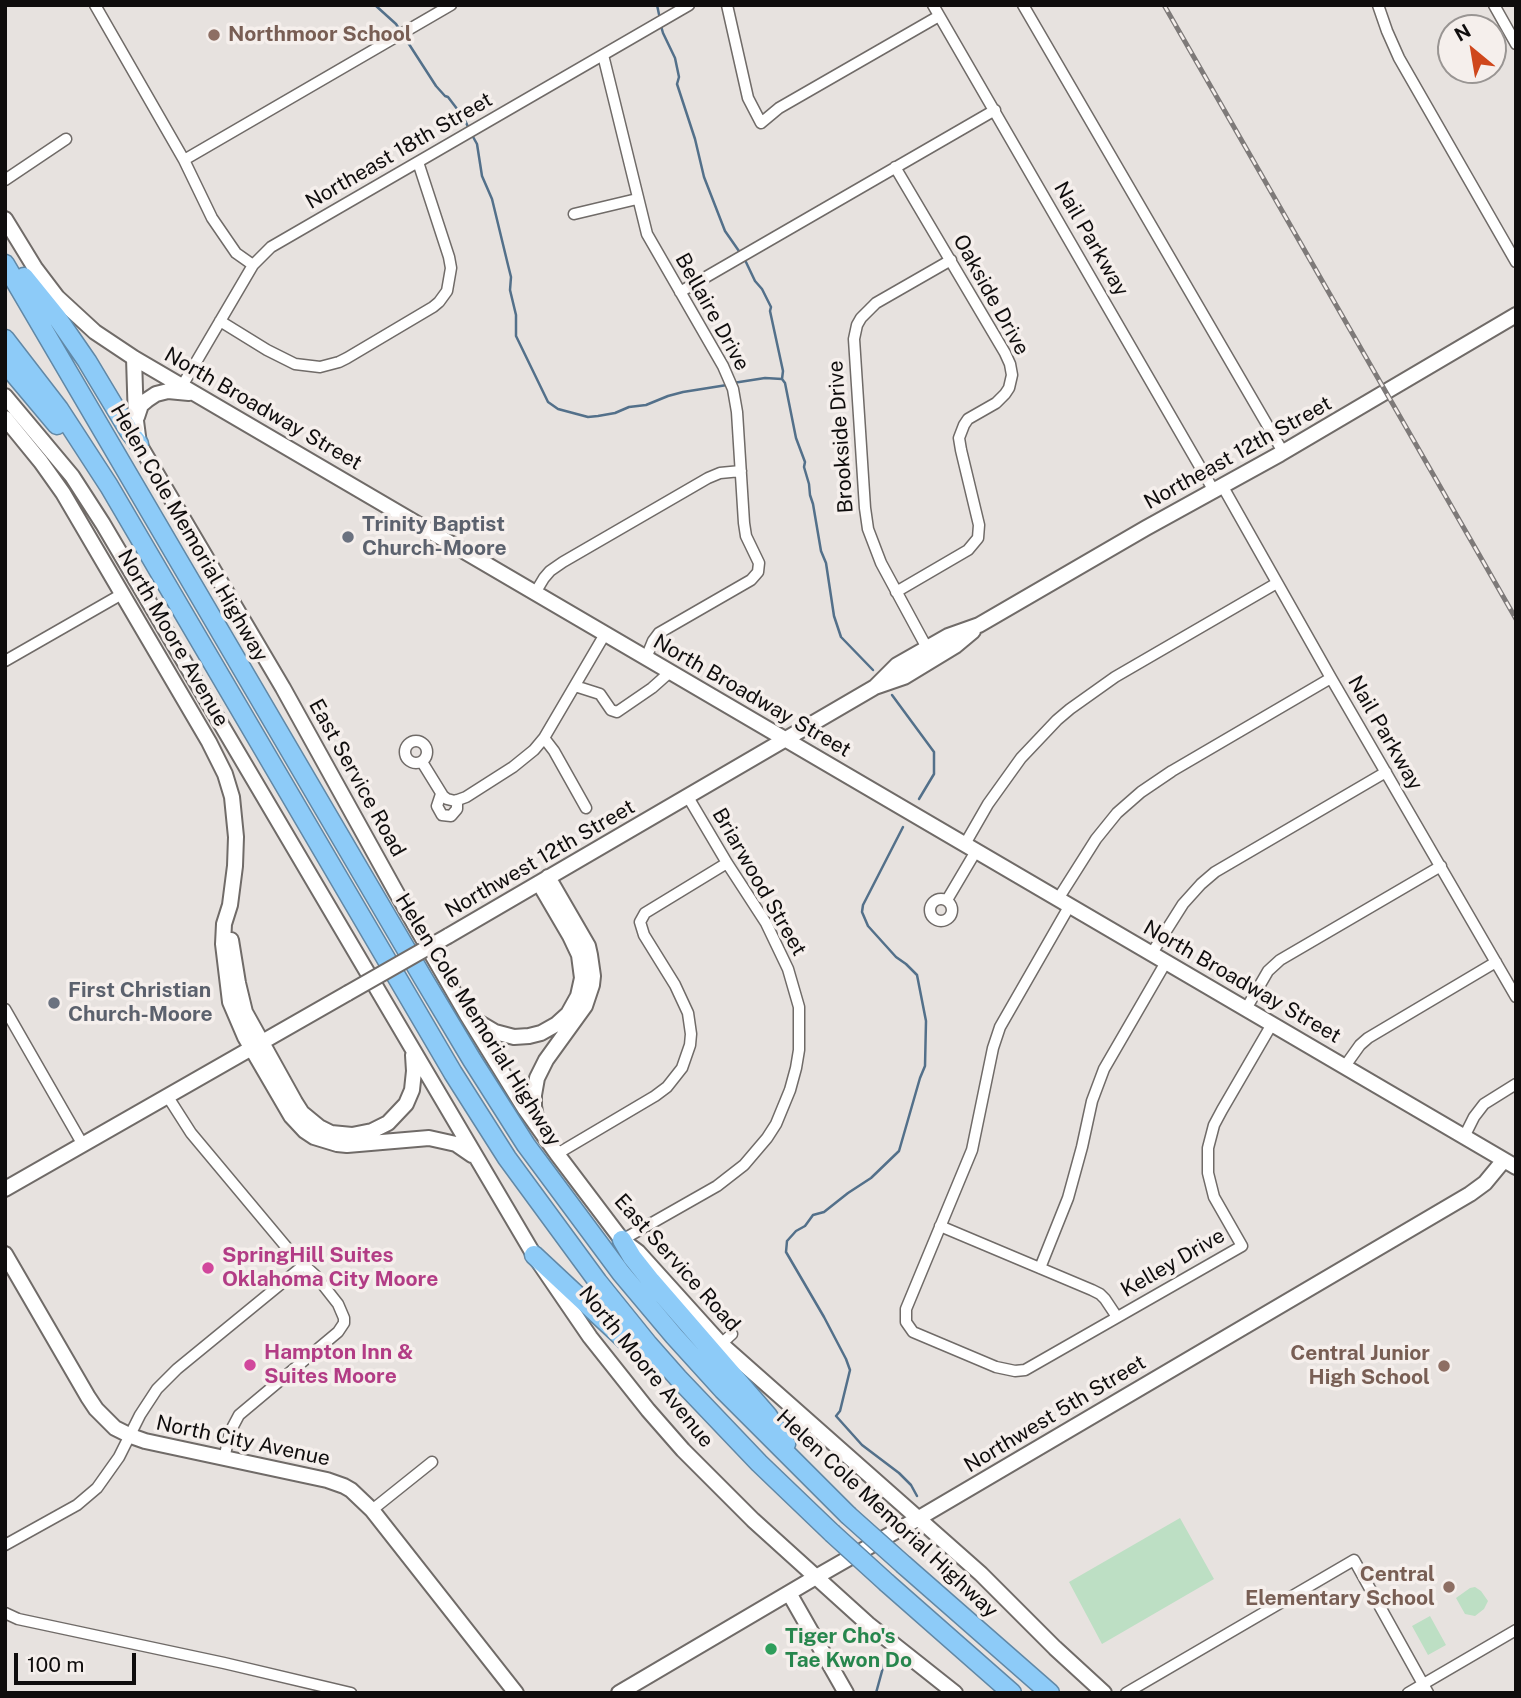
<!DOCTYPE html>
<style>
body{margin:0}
#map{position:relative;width:1521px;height:1698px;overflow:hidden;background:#e7e2df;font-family:"Public Sans",sans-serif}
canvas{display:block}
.frame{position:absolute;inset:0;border:7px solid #0f0d0d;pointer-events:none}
.north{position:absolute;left:1437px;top:14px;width:70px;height:70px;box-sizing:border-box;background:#f5efec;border:2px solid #999593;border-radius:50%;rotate:330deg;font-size:19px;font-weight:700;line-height:28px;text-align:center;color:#0f0d0d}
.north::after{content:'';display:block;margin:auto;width:24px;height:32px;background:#cf471c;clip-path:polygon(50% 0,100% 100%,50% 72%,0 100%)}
.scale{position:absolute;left:14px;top:1653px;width:122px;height:32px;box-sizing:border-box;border:4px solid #0f0d0d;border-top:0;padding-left:9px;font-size:21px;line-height:24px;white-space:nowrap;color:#0f0d0d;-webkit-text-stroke:5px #f5efec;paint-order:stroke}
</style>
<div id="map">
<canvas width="1521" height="1698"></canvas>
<div class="frame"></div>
<div class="north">N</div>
<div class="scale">100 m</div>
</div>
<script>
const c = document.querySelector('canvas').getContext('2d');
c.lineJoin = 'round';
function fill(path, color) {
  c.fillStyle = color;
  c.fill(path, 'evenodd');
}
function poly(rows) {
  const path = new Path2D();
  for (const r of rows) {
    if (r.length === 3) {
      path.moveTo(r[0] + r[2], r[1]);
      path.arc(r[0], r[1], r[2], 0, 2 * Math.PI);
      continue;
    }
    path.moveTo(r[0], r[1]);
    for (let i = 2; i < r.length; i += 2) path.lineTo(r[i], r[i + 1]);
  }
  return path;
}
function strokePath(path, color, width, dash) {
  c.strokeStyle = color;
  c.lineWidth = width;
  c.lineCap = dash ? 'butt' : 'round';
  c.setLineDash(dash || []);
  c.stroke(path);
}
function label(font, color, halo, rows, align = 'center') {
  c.font = font + ' "Public Sans",sans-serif';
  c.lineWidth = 7;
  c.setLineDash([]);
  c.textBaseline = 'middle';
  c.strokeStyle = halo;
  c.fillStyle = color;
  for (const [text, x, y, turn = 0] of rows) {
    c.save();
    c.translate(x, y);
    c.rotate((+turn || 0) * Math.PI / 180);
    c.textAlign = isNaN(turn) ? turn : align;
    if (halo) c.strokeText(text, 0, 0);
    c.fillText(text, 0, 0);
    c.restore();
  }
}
fill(poly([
 [1180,1518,1214,1579,1102,1644,1069,1582],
 [1475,1587,1481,1591,1488,1601,1484,1609,1475,1616,1465,1614,1456,1598,1470,1588],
 [1430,1616,1446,1645,1428,1655,1412,1626]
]), '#bddfc4');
strokePath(poly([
 [375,5,396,24,436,86,445,96,448,97,464,118,469,129],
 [657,5,660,19],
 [661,26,663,33,675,58,679,77,677,84,695,139,704,177,725,231,741,254],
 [472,135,477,144,482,176,492,199,508,265,511,277,510,290,516,315,516,336,548,402,558,409,588,417,598,416,615,413,629,407,646,405,668,396,683,392,727,385],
 [745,260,755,281,762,289,771,307,770,311,783,371,782,379,785,383,796,438,805,462,804,467,809,484,810,495,813,504,821,551,826,563,834,616,841,637,873,670],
 [733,383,765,378,782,379],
 [892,695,934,752,934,774,919,799],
 [903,827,863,905,862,912,868,926,896,957,906,964,917,975,926,1021,925,1066,920,1078,899,1151,871,1178,848,1193,824,1212,813,1215,805,1226,796,1231,787,1241,786,1252,824,1317,846,1359,850,1370,840,1411,836,1416,862,1445,899,1473,911,1485,917,1496],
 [876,1693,887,1653]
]), '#53708a', 2.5);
const street = poly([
 [95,5,184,160,212,218,236,253,253,265],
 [727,5,748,98,761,123,779,108,939,16],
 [933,5,1214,491],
 [1023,5,1283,452],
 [1378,5,1387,31,1399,58,1516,262],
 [1494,5,1516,44],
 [603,55,647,234,723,366,733,389,737,412,744,523,746,536,759,563,758,572,751,580,659,633,653,641,646,658],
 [184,160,451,5],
 [895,167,1005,353,1010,364,1012,375,1009,388,1005,394,996,403,968,419,964,425,959,438,961,450,979,525,978,538,968,550,896,592],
 [5,180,66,139],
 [574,214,637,199],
 [680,292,995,110],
 [220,321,267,350,295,364,320,367,339,362,347,358,433,307,439,302,447,291,451,268,449,257,418,162],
 [182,386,253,265,271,247,689,5],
 [1223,487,1331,678,1516,997],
 [535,593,544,578,550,571,563,562,708,478,720,473,741,471],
 [927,648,881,563,868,529,865,508,854,339,857,325,861,318,876,303,951,260],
 [5,661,122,594],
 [575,686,600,694,611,710,617,712,652,688,670,672],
 [544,738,554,751,586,808],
 [416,752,11],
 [422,762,443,796,447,799,455,801,466,797,513,767,534,750,544,738,605,634],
 [441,794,437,806,442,815,451,816,457,809,457,800],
 [965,844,988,804,1021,758,1057,720,1070,709,1115,677,1277,583],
 [941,910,11],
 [1058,899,1096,839,1117,813,1141,792,1172,771,1331,678],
 [947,900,976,851],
 [1070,905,1000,1027,993,1048,972,1150,906,1309,906,1322,913,1332,996,1367,1015,1371,1025,1370,1242,1246,1214,1197,1208,1173,1208,1148,1214,1125,1222,1110,1272,1024],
 [1152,953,1183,904,1201,884,1215,872,1386,772],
 [5,1009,83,1145],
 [1246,1009,1268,971,1280,960,1441,866],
 [1345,1066,1360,1045,1368,1038,1496,962],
 [168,1097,191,1133,293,1255,316,1276,338,1304,344,1318,344,1323,338,1332,239,1415,230,1432,224,1459],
 [1464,1137,1474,1117,1484,1104,1516,1084],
 [557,1154,655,1096,667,1087,682,1068,690,1045,691,1034,688,1013,675,985,644,935,640,922,645,913,727,863],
 [940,1226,1092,1290,1100,1294,1105,1299,1117,1317],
 [622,1240,717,1186,744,1165,767,1138,776,1124,790,1090,796,1068,799,1050,799,1007,788,969,766,923,727,863,688,797],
 [1040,1268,1068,1198,1082,1147,1092,1101,1104,1069,1166,962],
 [721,1344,732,1334],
 [372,1510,432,1462],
 [5,1545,77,1505,97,1488,119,1457,140,1415,157,1389,177,1369,304,1265],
 [5,1613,18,1619,224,1663,351,1693],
 [1126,1693,1354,1560,1428,1693],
 [1408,1693,1516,1630]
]);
const secondary = poly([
 [5,219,35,268,57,297,95,332,134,358,1516,1167],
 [134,358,136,421,139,444,283,688,396,892,467,1015,525,1109,557,1154,622,1240,638,1252,721,1344,981,1574,1055,1648,1104,1693],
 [5,396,72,476,103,524,534,1255,590,1337,648,1410,683,1450,753,1520,868,1624,955,1693],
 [137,417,141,405,147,400,156,394,168,391,189,393],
 [5,418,41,462,63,493,209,742,225,774,232,797,236,837,235,866,230,905,224,924,223,944,230,1002,245,1037,291,1116,305,1131,314,1137,337,1144,347,1145,429,1138,456,1144,472,1155],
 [875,687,897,665,948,636,979,625,1146,528,1280,454,1516,315],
 [448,936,875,687,904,677,955,646,973,631],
 [231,940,238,983,245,1012,295,1102,302,1113,319,1127,331,1133,352,1135,372,1131,388,1123,406,1104,412,1090,414,1071,413,1055],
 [473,1019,495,1032,514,1037,529,1036,541,1033,557,1024,568,1014,578,996,582,978,579,955,570,936,539,883],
 [537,1123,534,1106,534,1095,537,1078,546,1060,585,1006,592,985,593,976,590,955,588,946,548,877],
 [5,1189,348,993],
 [5,1254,88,1397,96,1409,115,1428,131,1436,145,1441,327,1480,344,1486,351,1490,372,1510,516,1693],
 [789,1593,846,1693],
 [619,1693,816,1577,919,1518,1470,1194,1485,1183,1504,1160]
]);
const highway = poly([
 [5,264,423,978,472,1060,526,1145,621,1273,674,1336,723,1390,848,1515],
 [24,277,58,319,87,361,129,431,139,444],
 [5,339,59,409,109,486,453,1073,507,1158,598,1282,648,1344,678,1378,759,1463,832,1533],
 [5,363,57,425],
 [622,1240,632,1257,651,1281,768,1416,786,1444],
 [534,1255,640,1354,662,1368],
 [904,1565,1050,1693],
 [887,1583,1012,1693]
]);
strokePath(street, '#706b68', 13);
strokePath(secondary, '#706b68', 18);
strokePath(highway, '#6188a6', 21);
strokePath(street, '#fff', 10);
strokePath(secondary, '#fff', 14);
strokePath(highway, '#8dcbf8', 18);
const rail = poly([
 [1164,5,1516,619]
]);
strokePath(rail, '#7e7a79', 5);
strokePath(rail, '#f5efec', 2.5, [8]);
const secondaryBridge = poly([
 [348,993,448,936]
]);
const highwayBridge = poly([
 [848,1515,904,1565],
 [832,1533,887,1583]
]);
strokePath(secondaryBridge, '#706b68', 18, []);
strokePath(highwayBridge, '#6188a6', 21, []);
strokePath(secondaryBridge, '#fff', 14);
strokePath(highwayBridge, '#8dcbf8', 18);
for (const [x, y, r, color] of [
 [214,35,7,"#8d6e63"],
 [348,537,7,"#6b7280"],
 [54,1003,7,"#6b7280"],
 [208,1268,7,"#d1479c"],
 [250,1365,7,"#d1479c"],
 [1444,1366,7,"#8d6e63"],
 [1449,1587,7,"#8d6e63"],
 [771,1649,7,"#2e9e5b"]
]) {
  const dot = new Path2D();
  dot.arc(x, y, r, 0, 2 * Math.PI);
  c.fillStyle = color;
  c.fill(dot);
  strokePath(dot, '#f5efec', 2.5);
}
label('bold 21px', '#785e54', '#f5efec', [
 ["Northmoor School",228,35,"left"],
 ["Central Junior",1430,1354],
 ["High School",1430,1378],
 ["Central",1435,1575],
 ["Elementary School",1435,1599]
], 'right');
label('21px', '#0f0d0d', '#f5efec', [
 ["Northeast 18th Street",399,151,-30],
 ["Nail Parkway",1091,239,60],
 ["Oakside Drive",991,295,61],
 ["Bellaire Drive",712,312,61],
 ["North Broadway Street",263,409,30],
 ["Brookside Drive",841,437,-94],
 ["Northeast 12th Street",1238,453,-29],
 ["Helen Cole Memorial Highway",189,533,60],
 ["North Moore Avenue",173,638,60],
 ["North Broadway Street",752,696,30],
 ["Nail Parkway",1385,733,60],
 ["East Service Road",357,778,61],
 ["Northwest 12th Street",540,859,-30],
 ["Briarwood Street",759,882,60],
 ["North Broadway Street",1242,982,30],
 ["Helen Cole Memorial Highway",478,1020,58],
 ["East Service Road",677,1263,48],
 ["Kelley Drive",1173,1263,-30],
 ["North Moore Avenue",646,1367,51],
 ["Northwest 5th Street",1055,1414,-31],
 ["North City Avenue",243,1441,12],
 ["Helen Cole Memorial Highway",887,1514,43]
]);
label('bold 21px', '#5b616d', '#f5efec', [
 ["Trinity Baptist",362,525],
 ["Church-Moore",362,549],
 ["First Christian",68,991],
 ["Church-Moore",68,1015]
], 'left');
label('bold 21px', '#b23c85', '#f5efec', [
 ["SpringHill Suites",222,1256],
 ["Oklahoma City Moore",222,1280],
 ["Hampton Inn &",264,1353],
 ["Suites Moore",264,1377]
], 'left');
label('bold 21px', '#27864d', '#f5efec', [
 ["Tiger Cho's",785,1637],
 ["Tae Kwon Do",785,1661]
], 'left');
</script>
